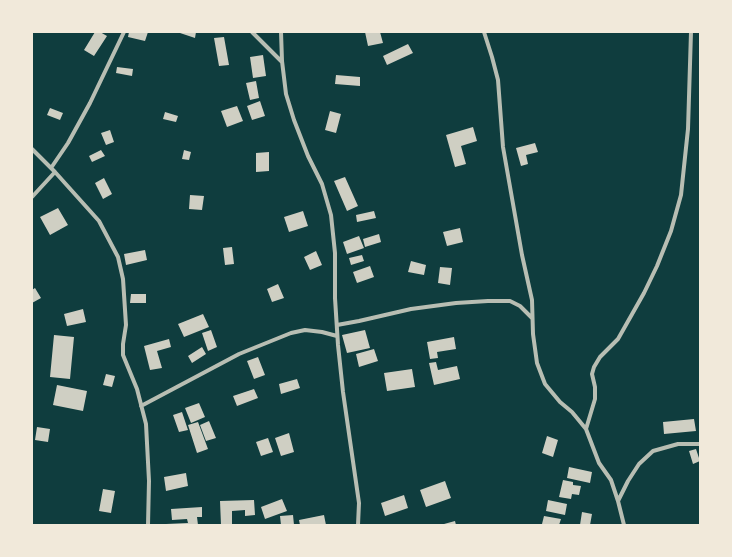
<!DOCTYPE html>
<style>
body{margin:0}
#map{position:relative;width:732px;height:557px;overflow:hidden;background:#0f3d3e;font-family:"PT Serif",serif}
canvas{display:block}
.frame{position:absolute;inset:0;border:33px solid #f1e9da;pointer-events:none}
</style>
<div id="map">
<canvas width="732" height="557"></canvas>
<div class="frame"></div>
</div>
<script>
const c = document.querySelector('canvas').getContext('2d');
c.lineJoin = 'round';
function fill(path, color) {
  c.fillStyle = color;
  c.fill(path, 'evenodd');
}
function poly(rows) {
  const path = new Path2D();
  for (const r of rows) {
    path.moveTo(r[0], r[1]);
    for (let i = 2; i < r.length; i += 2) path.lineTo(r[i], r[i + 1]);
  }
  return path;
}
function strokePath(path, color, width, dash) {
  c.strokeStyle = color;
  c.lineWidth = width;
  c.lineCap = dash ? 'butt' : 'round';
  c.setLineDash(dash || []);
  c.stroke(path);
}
fill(poly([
 [95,32,100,32,107,36,94,56,84,50],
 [129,32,148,32,145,41,128,37],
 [177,32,196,32,195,38],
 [365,32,380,32,383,43,368,46],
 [224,37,229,65,219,66,214,38],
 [408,44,413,53,387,65,383,56],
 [263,55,266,76,253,78,250,57],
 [117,67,133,69,132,76,116,73],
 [336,75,360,77,360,86,335,84],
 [256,81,259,98,250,100,246,83],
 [260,101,265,116,252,120,247,106],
 [237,106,243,121,227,127,221,111],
 [50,108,63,113,60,120,47,115],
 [330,111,341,114,336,133,325,130],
 [165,112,178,116,176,122,163,119],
 [473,127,477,141,461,146,466,164,455,167,446,135],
 [110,130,114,142,106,145,101,133],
 [535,143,538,152,526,155,528,164,521,166,516,148],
 [101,150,105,156,92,162,89,156],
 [184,150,191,152,189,160,182,159],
 [269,152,269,171,256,172,256,153],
 [345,177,358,206,347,211,334,181],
 [104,178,112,194,103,199,95,183],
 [190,195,204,196,202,210,189,209],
 [58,208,68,225,50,235,40,217],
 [303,211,308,226,289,232,284,217],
 [374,211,376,218,357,222,356,215],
 [460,228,463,242,447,246,443,232],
 [379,234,381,242,365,247,363,239],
 [359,236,364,248,347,254,343,242],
 [232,247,234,264,225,265,223,248],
 [145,250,147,260,126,265,124,254],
 [316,251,322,265,310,270,304,257],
 [362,255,364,261,351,265,349,258],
 [411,261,426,265,424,275,408,272],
 [370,266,374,277,357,283,353,272],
 [440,267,452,268,450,285,438,283],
 [278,284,284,298,272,302,267,289],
 [35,288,41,298,32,303,32,290],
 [131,294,146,294,146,303,130,303],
 [83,309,86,322,67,326,64,314],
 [203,314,209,327,184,337,178,324],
 [211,330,217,347,208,351,202,333],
 [365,330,370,348,347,353,342,335],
 [54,335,74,337,70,379,50,377],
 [454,337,456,349,437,352,438,358,430,359,427,342],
 [169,339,171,347,157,351,162,368,150,370,144,346],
 [202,347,206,354,192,363,188,356],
 [374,349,378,361,359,367,356,354],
 [258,357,265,375,254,379,247,361],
 [436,362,438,370,457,366,460,379,434,385,429,363],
 [412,369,415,387,387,391,384,373],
 [106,374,115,376,112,387,103,385],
 [297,379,300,388,281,394,279,384],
 [57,385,87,391,83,411,53,405],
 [254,389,258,398,237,406,233,396],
 [199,403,205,417,191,423,185,408],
 [182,412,188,430,179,432,173,415],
 [694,419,696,431,664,434,663,422],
 [209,421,216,438,206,441,200,425],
 [198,422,208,449,197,453,188,425],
 [37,427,50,429,48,442,35,440],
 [289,433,294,452,281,456,275,438],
 [547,436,558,440,553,457,542,453],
 [268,438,273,452,261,456,256,442],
 [696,449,700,461,693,464,689,451],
 [569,467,592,472,590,483,567,478],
 [186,473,188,486,166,491,164,477],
 [563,480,573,482,573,485,581,486,579,495,572,494,571,499,559,497],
 [445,481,451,498,426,507,420,490],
 [103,489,115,491,111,513,99,511],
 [404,495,408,508,385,516,381,503],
 [282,499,287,511,265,519,261,507],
 [254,500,255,515,245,516,245,510,232,511,232,525,221,525,220,501],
 [548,500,567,504,565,515,546,511],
 [202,507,202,517,197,517,198,525,166,525,166,524,188,523,187,519,172,520,171,509],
 [582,512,592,514,590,525,580,525],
 [293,515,294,525,281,525,280,516],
 [324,515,326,525,300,525,299,520],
 [544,516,561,519,559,525,542,524],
 [455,521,456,525,444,525,444,524]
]), '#cfcfc3');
strokePath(poly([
 [252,32,281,61],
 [281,32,282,61,286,94,294,120,308,156,322,184,331,215,335,253,335,298,338,345,343,392,359,503,358,525],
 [484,32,492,57,498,80,503,147,522,255,532,300,533,334,537,363,545,384,560,402,572,412,586,429,599,463,611,480,618,501,624,525],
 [32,149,55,172,99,221,118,257,123,279,126,325,123,344,123,355,137,389,146,424,149,481,148,525],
 [51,168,68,143,90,103,124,32],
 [32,197,55,172],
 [337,325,359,321,411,309,456,303,488,301,510,301,520,306,532,318],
 [141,406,239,354,291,333,305,330,322,332,337,336],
 [586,429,595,399,595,387,592,374,594,367,600,357,618,339,644,293,657,266,671,231,681,195,688,129,691,32],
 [618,501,628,481,639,464,653,451,678,444,700,444]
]), '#b8beb3', 4);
</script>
